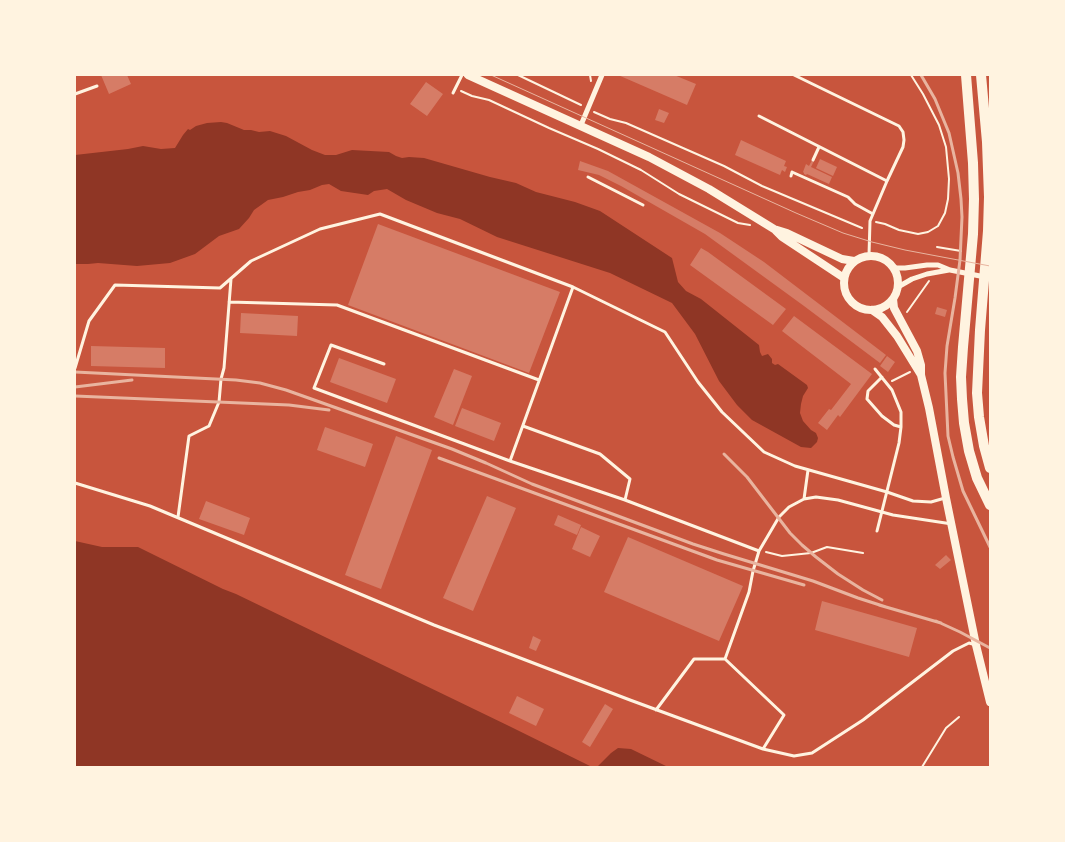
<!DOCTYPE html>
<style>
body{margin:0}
#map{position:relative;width:1065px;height:842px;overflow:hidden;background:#c8553d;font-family:"Asap Condensed",sans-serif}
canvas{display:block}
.frame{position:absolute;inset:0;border:76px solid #fff3e0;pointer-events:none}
</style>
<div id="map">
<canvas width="1065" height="842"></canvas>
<div class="frame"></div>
</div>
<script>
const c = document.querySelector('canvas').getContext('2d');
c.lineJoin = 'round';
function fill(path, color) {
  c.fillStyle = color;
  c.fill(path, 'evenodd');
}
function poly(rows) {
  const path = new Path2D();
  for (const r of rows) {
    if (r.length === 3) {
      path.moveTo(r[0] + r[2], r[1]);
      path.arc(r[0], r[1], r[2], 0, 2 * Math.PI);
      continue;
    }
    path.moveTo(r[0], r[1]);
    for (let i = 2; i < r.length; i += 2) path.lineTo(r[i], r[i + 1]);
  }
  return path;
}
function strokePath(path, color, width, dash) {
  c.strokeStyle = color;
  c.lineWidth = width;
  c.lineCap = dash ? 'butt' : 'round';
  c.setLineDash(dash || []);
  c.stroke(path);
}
fill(poly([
 [221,122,227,123,244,130,251,130,259,132,270,131,286,136,312,150,325,155,336,155,352,150,389,152,396,156,402,158,409,157,424,158,490,177,516,183,536,192,575,202,600,211,672,258,678,282,686,291,701,299,759,345,760,352,762,356,768,354,772,359,772,363,775,365,778,364,807,385,808,388,803,396,801,404,800,413,803,421,811,430,816,433,818,438,817,442,811,448,801,447,752,420,737,405,719,381,695,334,672,303,610,273,497,237,460,219,437,213,406,200,387,189,374,191,368,195,341,191,329,184,322,185,310,190,298,192,283,197,268,200,254,210,249,218,239,229,219,236,195,254,170,263,137,266,98,263,88,264,75,264,75,155,128,149,143,146,161,149,175,148,183,135,188,129,190,130,196,126,207,123],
 [75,541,102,547,138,547,223,589,236,594,509,726,590,766,595,767,75,767],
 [618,748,631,749,668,767,597,767,611,753]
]), '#8f3625');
fill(poly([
 [101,75,127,75,131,84,109,94],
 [618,75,674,75,696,84,687,105],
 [426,82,443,94,427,116,410,104],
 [659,109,669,113,664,123,655,120],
 [741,140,786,161,784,166,787,167,785,172,782,170,780,175,735,155],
 [820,159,837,167,833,176,816,168],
 [812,160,814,161,811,167,832,177,829,184,807,174,806,175,804,174,804,173,803,172,806,164,809,166],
 [580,161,608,171,720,233,764,262,886,355,880,363,804,306,705,234,621,186,599,175,578,170],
 [378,224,560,292,529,373,348,305],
 [701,248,708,252,786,309,773,325,690,265],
 [937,307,947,310,945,317,935,314],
 [241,313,298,316,297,336,240,333],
 [794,316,872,374,840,417,838,415,827,430,818,423,829,409,831,410,851,384,782,331],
 [91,346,165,348,165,368,91,366],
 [887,356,895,362,888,372,880,366],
 [339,358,396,379,387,403,330,382],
 [454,369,472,376,453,425,434,417],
 [462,408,501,423,494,441,455,426],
 [325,427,373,444,365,467,317,450],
 [396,436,432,450,381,589,345,575],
 [487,496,516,508,473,611,443,598],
 [206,501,250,518,244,535,199,519],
 [558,515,581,525,577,535,554,525],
 [581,527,600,536,590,557,572,549],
 [628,537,743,586,719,641,604,592],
 [946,555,951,560,940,569,935,565],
 [822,601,917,628,909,657,815,630],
 [533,636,541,640,536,651,529,648],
 [517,696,544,709,536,726,509,713],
 [605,704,613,709,590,747,582,742]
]), '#d67c66');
strokePath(poly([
 [518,75,581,105],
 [590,75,591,81],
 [461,91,472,96,489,100,549,128,598,149,641,170,679,194,738,223,750,225],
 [594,112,610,119,626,123,724,166,762,186,862,228],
 [876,222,885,224,899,230,918,234,928,232,938,226,945,213,948,199,949,179,946,147,939,125,923,94,911,75],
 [937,247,961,251],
 [907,312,929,281],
 [892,381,910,372],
 [766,552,782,556,811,553,827,547,863,553],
 [922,767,946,728,959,717]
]), '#fff3e0', 2);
strokePath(poly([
 [794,75,899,126,903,132,904,140,903,147,887,181],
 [453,93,462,75],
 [75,94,97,86],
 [759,116,887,181,870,221,869,255],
 [813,160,819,147],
 [791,176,792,172,848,197,855,204,873,214],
 [588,177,643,205],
 [229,302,337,305,539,380],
 [384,364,331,345,314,388,510,461,625,500,759,551],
 [75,368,89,321,115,285,220,288,251,261,320,229,380,214,573,287,665,332,698,382,722,412,764,452,795,466,887,492,913,501,931,502,945,498],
 [875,369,892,390,901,412,901,427,899,443,877,531],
 [882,377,868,391,867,399,882,416,894,425,901,427],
 [523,426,600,454,630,479,625,500],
 [510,461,573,287],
 [75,483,150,506,434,625,630,700,763,749,794,756,812,753,863,720,953,651,969,643,976,645],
 [804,499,808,470],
 [178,517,189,436,209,426,219,402,221,379,224,368,231,279],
 [725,659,749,592,753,571,759,551,779,517,789,507,804,499,816,497,838,500,893,515,952,524],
 [656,710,694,659,725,659,784,715,763,749]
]), '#fff3e0', 3);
strokePath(poly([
 [581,125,602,75],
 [894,268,905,268,927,265,938,265,950,270,990,278],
 [898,287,912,279,927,274,949,270]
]), '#fff3e0', 5);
strokePath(poly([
 [468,75,649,157,709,189,774,229,787,233,842,259,854,261],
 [776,231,782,237,844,278],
 [871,283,27],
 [893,299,894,308,917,351,921,365,921,375,929,408,946,498,976,645,990,702],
 [872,310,882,317,897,336,921,375]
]), '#fff3e0', 8);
strokePath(poly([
 [966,75,973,163,974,199,973,234,963,347,961,377,962,399,964,423,969,451,977,478,990,505],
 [981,75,987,142,989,197,988,231,980,330,977,393,979,417,984,446,990,468]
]), '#fff3e0', 10);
strokePath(poly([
 [491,75,796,213,843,233,872,242,905,250,990,266]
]), '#e9b49f', 1);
strokePath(poly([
 [921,75,935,99,949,133,958,173,961,199,962,217,960,260,955,298,947,346,945,373,948,436,953,457,963,491,990,547],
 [75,372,236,380,260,383,286,390,452,449,486,463,532,484,693,544,724,554,813,581,858,598,886,607],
 [75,387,132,380],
 [75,396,289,405,329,410],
 [724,454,747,477,790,533,802,545,816,557,838,574,863,590,882,600],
 [439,458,717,560,804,585],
 [879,605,941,623],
 [936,621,960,632,990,648]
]), '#e9b49f', 3);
</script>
